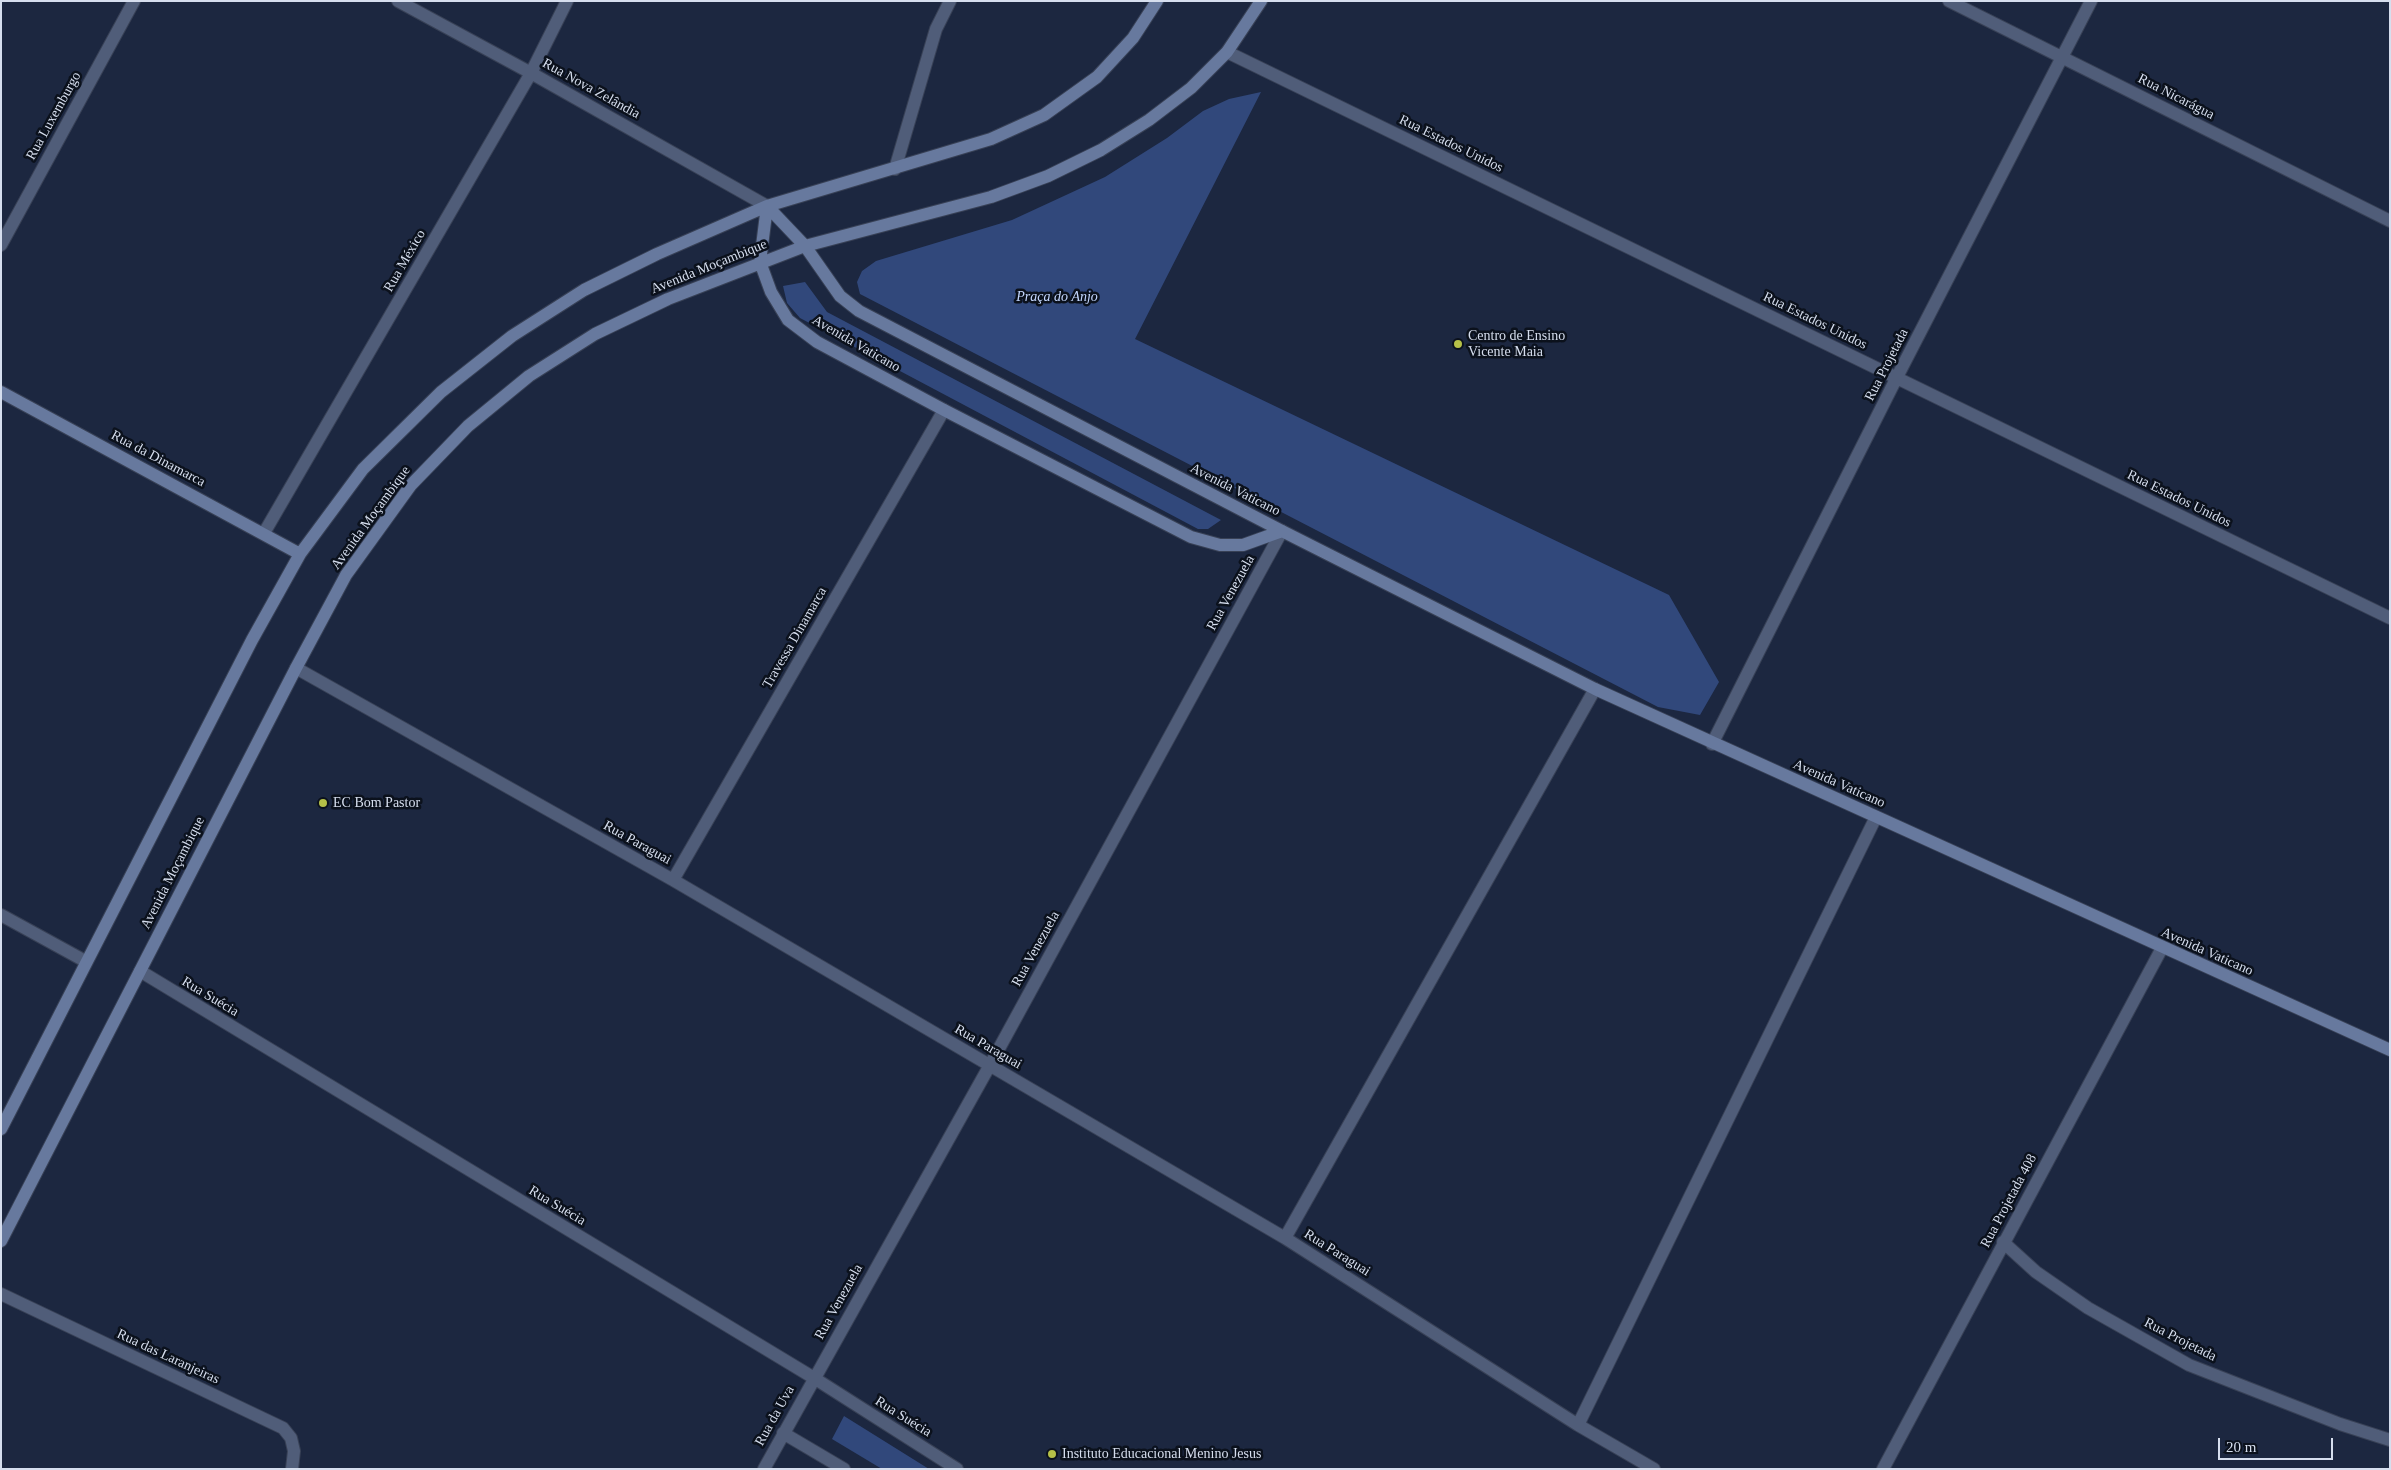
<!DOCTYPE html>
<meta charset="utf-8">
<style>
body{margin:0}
#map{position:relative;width:2391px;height:1470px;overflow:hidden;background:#1c2740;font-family:Georgia,serif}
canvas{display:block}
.frame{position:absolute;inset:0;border:2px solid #d6deee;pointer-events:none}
.scale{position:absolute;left:2218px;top:1438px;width:115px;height:22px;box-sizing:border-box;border:2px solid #d6deee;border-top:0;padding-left:6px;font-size:15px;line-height:18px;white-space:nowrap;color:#d6deee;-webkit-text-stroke:4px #0b111c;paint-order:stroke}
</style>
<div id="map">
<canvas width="2391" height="1470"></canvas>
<div class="frame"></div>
<div class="scale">20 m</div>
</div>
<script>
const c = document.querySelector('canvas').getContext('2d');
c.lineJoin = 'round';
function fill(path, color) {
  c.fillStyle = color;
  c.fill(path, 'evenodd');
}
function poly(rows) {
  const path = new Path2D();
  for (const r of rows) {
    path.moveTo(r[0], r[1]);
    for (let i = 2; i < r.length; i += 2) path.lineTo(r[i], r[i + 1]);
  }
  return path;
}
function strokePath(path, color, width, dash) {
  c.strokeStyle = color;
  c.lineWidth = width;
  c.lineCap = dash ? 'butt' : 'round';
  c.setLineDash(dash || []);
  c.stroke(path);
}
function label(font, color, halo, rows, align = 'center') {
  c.font = font + ' Georgia,serif';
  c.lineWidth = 5;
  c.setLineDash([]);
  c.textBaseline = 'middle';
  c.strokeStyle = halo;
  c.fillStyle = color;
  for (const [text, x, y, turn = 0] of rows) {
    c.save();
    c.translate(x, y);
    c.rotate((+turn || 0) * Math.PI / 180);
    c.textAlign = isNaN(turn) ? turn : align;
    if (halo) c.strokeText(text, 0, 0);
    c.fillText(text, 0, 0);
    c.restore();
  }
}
fill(poly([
 [1261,92,1135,339,1669,595,1719,682,1700,715,1658,707,860,294,857,282,862,271,876,261,1012,220,1105,177,1167,138,1203,111,1229,99],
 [805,282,827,312,1221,520,1208,529,1198,529,800,318,787,303,783,286],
 [844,1416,929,1469,882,1469,832,1439]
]), '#31487b');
const street = poly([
 [398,1,531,73,767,206],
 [1949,1,2390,221],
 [1227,52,2390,618],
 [895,169,936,29,950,1],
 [1,245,134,1],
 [264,533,531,73,567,1],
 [296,668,673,880,1285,1238,1578,1425,1654,1469],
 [1712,744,1897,377,2091,1],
 [673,880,944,410],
 [1,915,85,961],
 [140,971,814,1378,957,1469],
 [1285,1238,1595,689],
 [2003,1242,2036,1272,2088,1308,2189,1365,2340,1424,2390,1440],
 [1,1294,283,1428,291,1438,294,1451,292,1469],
 [1578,1425,1876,817],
 [783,1433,844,1469],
 [764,1469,990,1065,1282,531],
 [1883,1469,2162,948]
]);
const secondary = poly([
 [767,206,805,246,840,296,859,311,1282,531,1595,689,2390,1050],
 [767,206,760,262,771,292,788,320,817,342,944,410,1191,537,1220,545,1243,545,1282,531],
 [1,392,300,554],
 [1,1129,252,640,300,554,363,469,441,392,512,336,584,290,657,254,767,206,991,139,1044,115,1097,77,1133,38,1157,1],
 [1,1241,296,668,346,575,411,485,468,426,529,376,595,334,668,299,805,246,991,197,1048,176,1101,150,1149,120,1191,88,1227,52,1261,1]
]);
strokePath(street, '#384156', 14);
strokePath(secondary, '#384156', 14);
strokePath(street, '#505d79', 12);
strokePath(secondary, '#67799e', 12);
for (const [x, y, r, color] of [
 [1458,344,5,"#b6c148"],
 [323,803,5,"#b6c148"],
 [1052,1454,5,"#b6c148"]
]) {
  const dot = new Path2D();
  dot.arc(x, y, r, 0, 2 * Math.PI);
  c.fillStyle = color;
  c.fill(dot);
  strokePath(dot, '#0b111c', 2);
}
label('14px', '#d6deee', '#0b111c', [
 ["Rua Nova Zelândia",591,89,29],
 ["Rua Nicarágua",2176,97,27],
 ["Rua Luxemburgo",54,116,-61],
 ["Rua Estados Unidos",1451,144,26],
 ["Rua México",405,261,-60],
 ["Avenida Moçambique",709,267,-22],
 ["Rua Estados Unidos",1815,321,26],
 ["Avenida Vaticano",856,344,30],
 ["Rua Projetada",1887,365,-63],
 ["Rua da Dinamarca",158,459,28],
 ["Avenida Vaticano",1235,490,27],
 ["Rua Estados Unidos",2179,499,26],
 ["Avenida Moçambique",371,518,-54],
 ["Rua Venezuela",1231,593,-61],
 ["Travessa Dinamarca",795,638,-60],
 ["Avenida Vaticano",1839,784,24],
 ["Rua Paraguai",637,843,29],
 ["Avenida Moçambique",173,873,-63],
 ["Rua Venezuela",1036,949,-61],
 ["Avenida Vaticano",2207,952,24],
 ["Rua Suécia",210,997,31],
 ["Rua Paraguai",988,1047,30],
 ["Rua Projetada 408",2009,1201,-62],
 ["Rua Suécia",557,1206,31],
 ["Rua Paraguai",1337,1253,32],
 ["Rua Venezuela",839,1302,-61],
 ["Rua Projetada",2180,1340,27],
 ["Rua das Laranjeiras",168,1357,25],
 ["Rua da Uva",775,1416,-61],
 ["Rua Suécia",903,1417,32]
]);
label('italic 14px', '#c4d7fe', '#0b111c', [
 ["Praça do Anjo",1057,297]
]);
label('14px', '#d6deee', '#0b111c', [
 ["Centro de Ensino",1468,336],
 ["Vicente Maia",1468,352],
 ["EC Bom Pastor",333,803],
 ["Instituto Educacional Menino Jesus",1062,1454]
], 'left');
</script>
